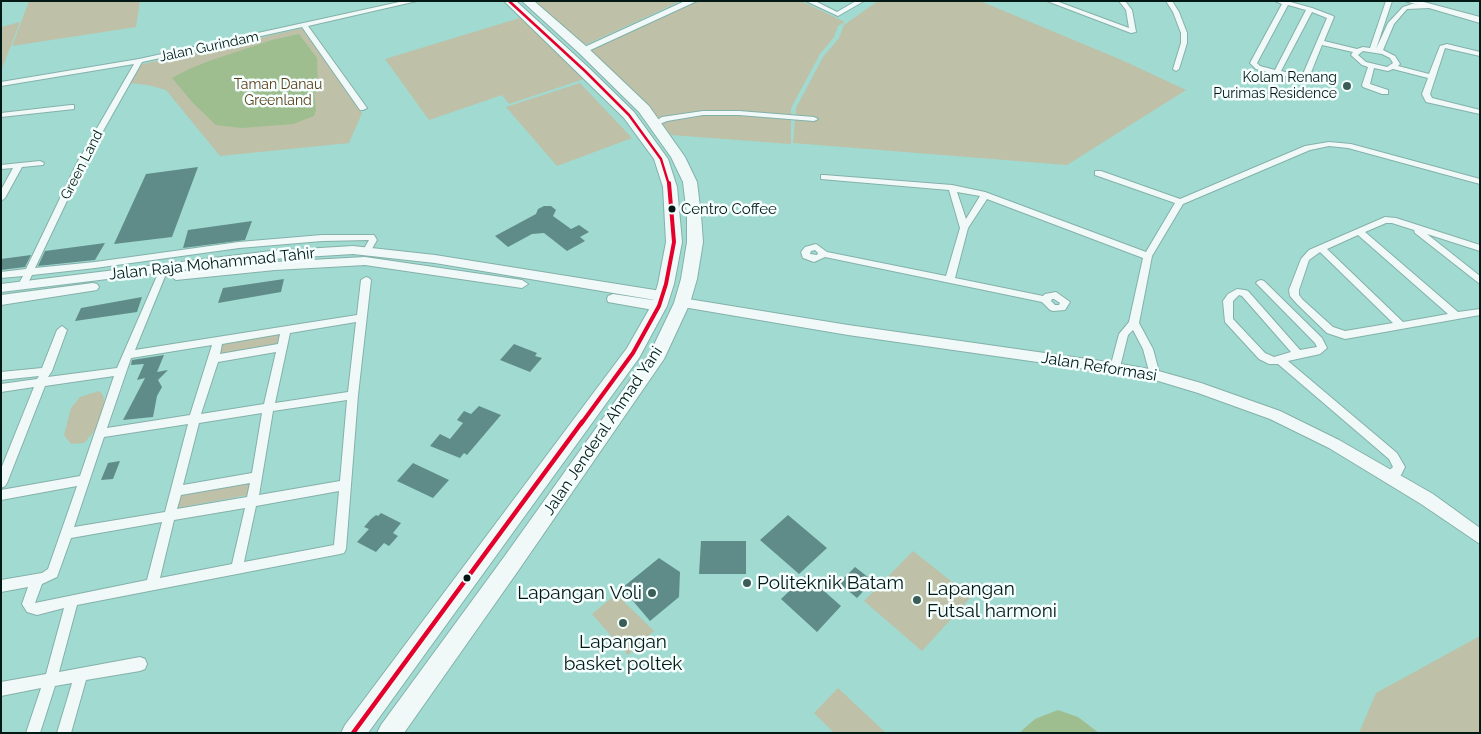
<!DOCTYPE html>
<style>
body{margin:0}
#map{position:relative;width:1481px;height:734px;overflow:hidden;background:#a1dad1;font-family:Raleway,sans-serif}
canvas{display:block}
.frame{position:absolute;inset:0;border:2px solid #031916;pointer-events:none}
</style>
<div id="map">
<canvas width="1481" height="734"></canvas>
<div class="frame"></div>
</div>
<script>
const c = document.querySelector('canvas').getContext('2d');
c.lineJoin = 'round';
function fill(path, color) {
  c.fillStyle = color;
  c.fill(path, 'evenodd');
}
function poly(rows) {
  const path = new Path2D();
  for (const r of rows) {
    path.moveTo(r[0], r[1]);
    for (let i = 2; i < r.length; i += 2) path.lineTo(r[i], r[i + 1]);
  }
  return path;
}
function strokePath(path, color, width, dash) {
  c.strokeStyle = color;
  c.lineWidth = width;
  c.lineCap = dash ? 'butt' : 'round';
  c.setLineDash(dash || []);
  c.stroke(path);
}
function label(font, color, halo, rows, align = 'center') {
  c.font = font + ' Raleway,sans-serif';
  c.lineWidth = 5;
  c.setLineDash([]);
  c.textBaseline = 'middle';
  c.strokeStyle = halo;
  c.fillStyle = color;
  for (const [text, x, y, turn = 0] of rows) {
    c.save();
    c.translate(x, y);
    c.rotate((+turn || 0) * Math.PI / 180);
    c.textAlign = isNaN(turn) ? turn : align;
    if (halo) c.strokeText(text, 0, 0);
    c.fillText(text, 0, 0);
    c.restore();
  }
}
fill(poly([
 [29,1,140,1,136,27,12,46],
 [534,1,681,1,585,45],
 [698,1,801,1,845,22,838,26,834,37,820,54,791,108,791,144,671,135,649,107,588,51],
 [878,1,980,1,1124,61,1186,90,1067,165,793,143,796,108,823,57,839,38,844,25],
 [523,17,587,78,509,104,502,95,429,120,385,59],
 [20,22,1,71,1,27],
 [303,28,362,113,349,143,220,156,166,90,148,85,129,83,139,65],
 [580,83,632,138,557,166,506,107],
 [282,332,280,346,218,357,221,342],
 [99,391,103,395,104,401,100,420,92,434,84,443,71,444,64,435,71,408,80,397],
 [251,482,248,495,177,508,180,495],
 [913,551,971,597,922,651,864,601],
 [616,594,654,631,628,655,592,614],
 [1480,636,1480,733,1359,733,1376,693],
 [838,688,886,733,834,733,814,713]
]), '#bec0a7');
fill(poly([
 [299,34,317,58,318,86,314,94,316,110,314,116,293,124,242,128,216,125,193,103,172,78,187,70,209,61,272,40],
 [1058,710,1078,717,1099,733,1019,733,1035,719]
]), '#9ebe8f');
fill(poly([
 [198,167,172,237,114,244,146,174],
 [544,206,551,206,556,210,553,216,571,229,579,225,589,232,580,237,585,241,567,251,544,233,532,234,508,247,495,236,536,214,538,209],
 [252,221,245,240,183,248,188,230],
 [105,243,95,260,38,266,45,251],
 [31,255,25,267,1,270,1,259],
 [284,279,281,292,218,303,223,288],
 [142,297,137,312,75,321,81,308],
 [514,344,537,353,535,356,542,358,530,372,500,360],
 [164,355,157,372,168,370,158,380,162,387,157,396,153,417,123,420,145,378,137,380,144,364,131,365,132,360],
 [479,406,501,415,467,455,464,453,460,458,430,446,440,434,450,439,463,423,457,420,464,411,471,414],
 [120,461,113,479,101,480,108,463],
 [413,463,449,480,433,498,397,481],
 [381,513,401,523,393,533,398,536,389,546,384,543,376,552,357,542,369,529,364,527,371,519,376,515,378,516],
 [788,515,827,548,799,574,760,540],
 [701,541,746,541,746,574,699,574],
 [659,558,680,572,679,597,650,621,622,588],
 [855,567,873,581,857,598,839,583],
 [806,575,841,606,817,632,781,599]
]), '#5f8c89');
const street = poly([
 [404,1,417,1,308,26,367,108,363,110,360,110,302,27,142,62,85,163,35,268,95,262,239,242,322,235,374,235,377,240,369,254,363,254,362,252,369,240,322,241,239,248,95,268,32,275,26,287,23,288,18,285,23,276,1,278,1,272,26,269,77,163,134,64,1,86,1,82,139,59,404,1],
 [806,1,815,1,837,12,856,1,864,1,838,16,806,1],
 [1047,1,1056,1,1129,28,1126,10,1119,1,1125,1,1132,10,1136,32,1131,33,1047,1],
 [1166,1,1172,1,1179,12,1187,33,1187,43,1179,69,1176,71,1173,69,1181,43,1181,33,1173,12,1166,1],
 [1275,1,1287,1,1312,8,1333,16,1334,17,1324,41,1357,49,1363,47,1370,48,1386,1,1392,1,1376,49,1388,23,1403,7,1412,4,1431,5,1431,7,1429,8,1407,9,1394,24,1383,50,1395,56,1400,64,1398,66,1429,74,1440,46,1447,44,1480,52,1480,56,1445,48,1430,94,1432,98,1480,110,1480,114,1426,102,1422,94,1428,78,1393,69,1388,71,1374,68,1370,84,1388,90,1388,94,1382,94,1363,87,1362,85,1368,67,1362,65,1352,56,1351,55,1353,52,1322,45,1310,75,1305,79,1277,75,1256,69,1250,63,1282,4,1275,1],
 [1288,5,1306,10,1275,70,1260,66,1257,63,1288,5],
 [1312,12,1327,18,1303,74,1301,76,1281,71,1312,12],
 [1363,51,1382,54,1390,58,1393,63,1387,67,1366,62,1358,55,1363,51],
 [71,105,74,105,74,109,1,117,1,113,71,105],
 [703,111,739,111,814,117,818,119,814,121,739,115,703,115,667,121,655,126,651,124,662,117,703,111],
 [1329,142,1351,144,1480,179,1480,184,1348,148,1329,146,1310,150,1183,204,1152,256,1139,323,1153,349,1160,375,1159,378,1155,379,1151,378,1150,375,1143,349,1133,330,1128,335,1119,371,1111,371,1110,368,1119,334,1129,322,1143,258,987,199,968,228,955,278,1043,296,1045,294,1056,292,1070,302,1065,310,1053,311,1050,310,1042,302,825,257,814,262,803,258,801,252,805,247,816,244,827,252,946,276,960,228,949,190,821,179,821,175,824,175,952,185,985,192,1146,252,1175,203,1095,175,1095,171,1101,171,1180,199,1305,146,1329,142],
 [957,192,980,196,966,219,957,192],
 [815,250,818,253,817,255,810,254,811,251,815,250],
 [1052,299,1054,299,1060,303,1059,305,1055,305,1051,301,1052,299],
 [40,161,44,163,43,165,22,167,5,198,1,201,1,190,13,168,1,169,1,165,40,161],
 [1385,217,1396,218,1480,245,1480,251,1427,234,1480,276,1480,284,1415,233,1414,230,1392,223,1386,223,1365,232,1458,312,1480,309,1480,315,1345,339,1327,333,1297,304,1290,296,1289,290,1301,259,1309,250,1385,217],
 [1358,235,1448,314,1403,322,1327,249,1358,235],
 [1320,252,1393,323,1345,331,1333,327,1303,300,1299,295,1299,290,1309,260,1320,252],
 [164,266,168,269,135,350,357,315,361,280,366,277,369,278,371,280,358,395,346,549,344,553,340,554,77,605,59,672,140,657,145,659,147,664,145,669,140,671,86,680,71,733,57,733,72,683,55,686,40,733,26,733,41,688,1,696,1,682,46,674,64,608,37,615,27,612,22,604,28,587,1,592,1,580,42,573,48,569,77,486,1,500,1,490,80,476,114,376,45,386,7,483,5,486,1,488,1,469,34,387,1,392,1,384,37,379,39,376,1,380,1,372,42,368,57,330,62,326,67,330,52,371,48,377,117,368,160,269,164,266],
 [356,322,348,392,275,403,290,333,356,322],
 [280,334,278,344,220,354,222,344,280,334],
 [212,345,190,415,107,428,131,358,212,345],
 [276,352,264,404,201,414,218,362,276,352],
 [347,400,340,481,259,495,273,411,347,400],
 [262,413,252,473,183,485,199,423,262,413],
 [188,424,165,512,74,527,104,437,188,424],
 [250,483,247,497,177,509,181,495,250,483],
 [339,491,334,545,244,562,256,506,339,491],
 [245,508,232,564,160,578,174,520,245,508],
 [162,522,147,580,35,603,42,584,57,577,71,538,162,522],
 [1261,280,1264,281,1322,338,1327,348,1320,354,1288,361,1397,453,1405,467,1401,475,1390,481,1386,479,1384,476,1386,473,1393,467,1389,459,1278,364,1269,364,1259,359,1225,322,1223,301,1228,294,1237,289,1245,290,1248,291,1300,350,1317,347,1315,343,1258,285,1256,283,1258,281,1261,280],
 [1239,295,1242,296,1291,352,1274,357,1265,353,1233,319,1233,301,1239,295]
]);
const secondary = poly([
 [685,1,697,1,586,52,580,52,578,50,685,1],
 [1405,1,1420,1,1480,17,1480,23,1405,1],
 [353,246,435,255,661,291,666,293,667,296,666,299,661,301,435,263,353,254,271,259,1,292,1,284,271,251,353,246],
 [365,257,522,280,528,284,522,288,365,265,275,270,176,280,170,276,176,272,275,262,365,257],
 [93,283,97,284,99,287,97,290,1,305,1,295,93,283],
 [613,294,659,301,664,303,665,306,664,309,659,311,608,302,607,299,608,296,613,294],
 [682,298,848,325,1115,363,1155,370,1201,383,1280,411,1339,440,1433,494,1480,528,1480,544,1421,504,1329,448,1270,419,1198,393,1155,380,1115,373,848,335,677,306,676,303,677,300,682,298]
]);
const highway = poly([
 [504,1,516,1,589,68,634,112,668,159,677,187,682,242,674,284,667,306,639,358,368,733,341,733,345,725,627,348,651,306,658,284,666,242,663,187,654,159,624,118,504,1],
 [522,1,534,1,587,47,649,106,685,157,697,182,701,215,703,242,697,279,690,303,664,359,518,571,404,733,377,733,381,725,504,557,651,351,674,303,681,279,687,242,687,215,683,182,671,157,639,112,579,53,522,1]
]);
strokePath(street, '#83b1aa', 2);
strokePath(secondary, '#83b1aa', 2);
strokePath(highway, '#83b1aa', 2);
fill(street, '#f1f9f8');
fill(secondary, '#f1f9f8');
fill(highway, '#f1f9f8');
strokePath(poly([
 [509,1,585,71,629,115,661,159,669,185]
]), '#e4002b', 2.5);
strokePath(poly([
 [581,424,633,353,659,306,666,284,674,242,669,183]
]), '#e4002b', 4);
strokePath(poly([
 [353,733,582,422]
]), '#e4002b', 4.5);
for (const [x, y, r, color] of [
 [1347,86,5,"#3a5d57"],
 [672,209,4.5,"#031916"],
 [467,578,4.5,"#031916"],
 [747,583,5,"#3a5d57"],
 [652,593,5,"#3a5d57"],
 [917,600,5,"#3a5d57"],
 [623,623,5,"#3a5d57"]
]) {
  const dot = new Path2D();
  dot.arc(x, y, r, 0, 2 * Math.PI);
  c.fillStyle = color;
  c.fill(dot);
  strokePath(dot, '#f5fffd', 2);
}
label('14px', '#031916', '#f5fffd', [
 ["Jalan Gurindam",209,47,-12],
 ["Green Land",82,165,-63]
]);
label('14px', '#031916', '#f5fffd', [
 ["Kolam Renang",1337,78],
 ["Purimas Residence",1337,94]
], 'right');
label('14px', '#5d3a16', '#f5fffd', [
 ["Taman Danau",278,85],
 ["Greenland",278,101]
]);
label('15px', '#031916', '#f5fffd', [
 ["Centro Coffee",681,209]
], 'left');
label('16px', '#031916', '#f5fffd', [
 ["Jalan Raja Mohammad Tahir",212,264,-6],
 ["Jalan Reformasi",1099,367,9],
 ["Jalan Jenderal Ahmad Yani",603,431,-56]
]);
label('19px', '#031916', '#f5fffd', [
 ["Politeknik Batam",757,583],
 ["Lapangan",927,589],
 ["Futsal harmoni",927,611],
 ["Lapangan Voli",642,593,"right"],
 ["Lapangan",623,642,"center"],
 ["basket poltek",623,664,"center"]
], 'left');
</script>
